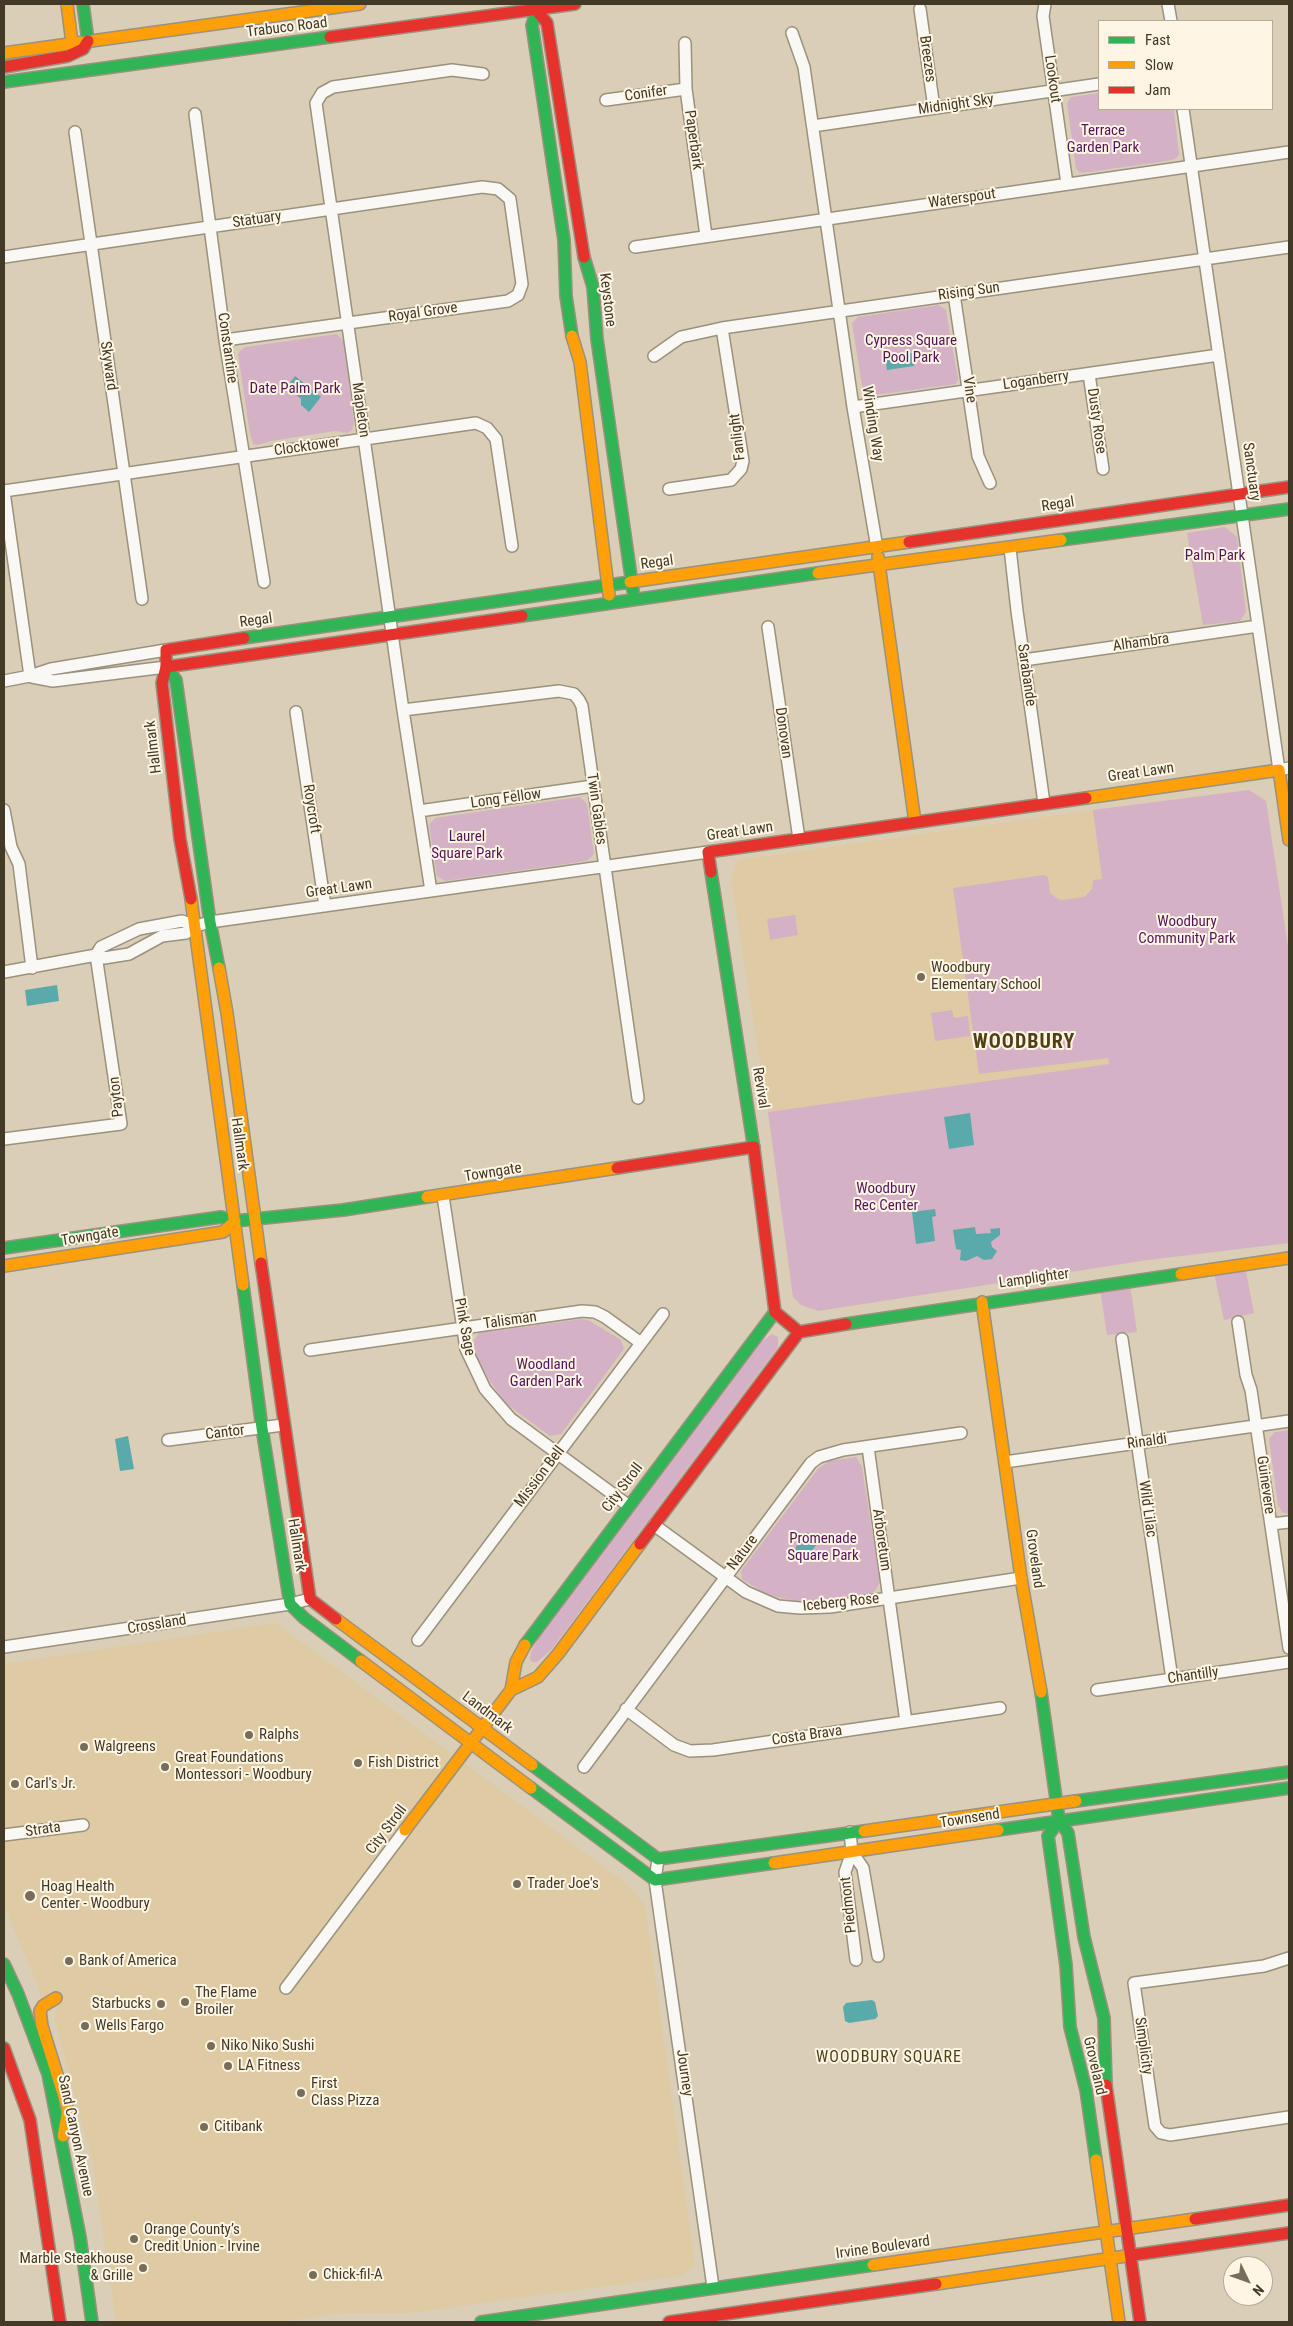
<!DOCTYPE html>
<meta charset="utf-8">
<style>
body{margin:0}
#map{position:relative;width:1293px;height:2326px;overflow:hidden;background:#daceb6;font-family:"Roboto Condensed",sans-serif}
canvas{display:block}
.frame{position:absolute;inset:0;border:5px solid #423927;pointer-events:none}
.legend{position:absolute;left:1098px;top:20px;width:175px;height:90px;box-sizing:border-box;background:#fef5e4;border:1px solid #b3aa98;margin:0;padding:6px 9px;list-style:none;font-size:15px;color:#423927}
.legend li{display:flex;align-items:center;gap:10px;height:25px}
.legend b{width:25px;border:1px solid #b3aa98}
.north{position:absolute;left:1223px;top:2256px;width:50px;height:50px;box-sizing:border-box;background:#fef5e4;border:1px solid #b3aa98;border-radius:50%;rotate:132deg;font-size:14px;font-weight:700;line-height:20px;text-align:center;color:#423927}
.north::after{content:'';display:block;margin:auto;width:18px;height:22px;background:#776d59;clip-path:polygon(50% 0,100% 100%,50% 72%,0 100%)}
</style>
<div id="map">
<canvas width="1293" height="2326"></canvas>
<div class="frame"></div>
<ul class="legend">
<li><b style="height:6px;background:#30b455"></b>Fast</li>
<li><b style="height:6px;background:#ff9f0a"></b>Slow</li>
<li><b style="height:6px;background:#e5322d"></b>Jam</li>
</ul>
<div class="north">N</div>
</div>
<script>
const c = document.querySelector('canvas').getContext('2d');
c.lineJoin = 'round';
function fill(path, color) {
  c.fillStyle = color;
  c.fill(path, 'evenodd');
}
function poly(rows) {
  const path = new Path2D();
  for (const r of rows) {
    path.moveTo(r[0], r[1]);
    for (let i = 2; i < r.length; i += 2) path.lineTo(r[i], r[i + 1]);
  }
  return path;
}
function strokePath(path, color, width, dash) {
  c.strokeStyle = color;
  c.lineWidth = width;
  c.lineCap = dash ? 'butt' : 'round';
  c.setLineDash(dash || []);
  c.stroke(path);
}
function label(font, color, halo, rows, align = 'center') {
  c.font = font + ' "Roboto Condensed",sans-serif';
  c.lineWidth = 4;
  c.setLineDash([]);
  c.textBaseline = 'middle';
  c.strokeStyle = halo;
  c.fillStyle = color;
  for (const [text, x, y, turn = 0] of rows) {
    c.save();
    c.translate(x, y);
    c.rotate((+turn || 0) * Math.PI / 180);
    c.textAlign = isNaN(turn) ? turn : align;
    if (halo) c.strokeText(text, 0, 0);
    c.fillText(text, 0, 0);
    c.restore();
  }
}
fill(poly([
 [1093,810,1102,879,1094,885,1089,893,1084,894,1109,1064,768,1112,731,880,738,860],
 [276,1623,628,1885,645,1905,695,2265,680,2276,408,2313,341,2313,281,2322,116,2322,92,2159,55,2021,56,2009,43,2006,38,1986,4,1905,4,1664]
]), '#decba4');
fill(poly([
 [1099,93,1099,109,1174,109,1179,155,1175,159,1167,161,1082,173,1079,172,1076,168,1067,103,1071,97],
 [939,305,946,310,958,379,956,384,867,396,863,392,852,323,858,317],
 [337,334,344,342,354,423,352,430,348,433,335,431,271,441,258,445,253,444,250,434,238,354,240,351,246,347],
 [1225,527,1237,537,1246,612,1240,621,1203,625,1187,533],
 [1249,790,1266,801,1289,953,1289,1243,1148,1260,818,1311,801,1305,793,1297,768,1112,1109,1064,1108,1058,979,1074,953,888,1044,875,1048,877,1050,893,1055,897,1061,900,1084,897,1092,889,1093,880,1102,879,1093,810],
 [580,797,587,804,594,854,587,861,445,881,437,876,429,825,435,818],
 [795,915,798,935,770,940,767,919],
 [952,1010,954,1018,968,1016,970,1036,935,1041,931,1013],
 [1245,1267,1254,1313,1224,1320,1214,1273],
 [1130,1284,1137,1332,1107,1335,1100,1289],
 [582,1319,590,1321,621,1340,624,1349,561,1434,550,1436,505,1403,489,1380,478,1359,473,1342,479,1333],
 [772,1334,778,1337,778,1347,551,1650,537,1662,533,1662,530,1660,531,1652,541,1633,761,1342],
 [1289,1430,1289,1513,1288,1514,1282,1512,1278,1505,1269,1439,1275,1432],
 [856,1457,862,1467,880,1582,875,1591,871,1594,813,1602,794,1601,766,1594,742,1579,741,1571,818,1469,829,1461]
]), '#d4b1c5');
fill(poly([
 [912,353,914,366,887,370,885,357],
 [295,376,321,397,309,412,301,405,301,399,287,387],
 [57,985,59,1001,27,1006,25,990],
 [970,1113,974,1145,949,1149,944,1117],
 [935,1209,936,1216,932,1217,935,1241,916,1244,912,1212],
 [975,1227,976,1234,991,1233,990,1229,1000,1228,1000,1235,991,1242,992,1247,997,1251,992,1259,984,1260,977,1256,966,1261,960,1260,961,1250,956,1249,953,1230],
 [128,1436,134,1469,120,1471,115,1439],
 [807,1532,819,1541,803,1563,791,1554],
 [872,2000,875,2002,878,2016,875,2019,849,2023,845,2021,843,2007,846,2003]
]), '#5baaab');
const street = poly([
 [1045,4,1043,16,1067,184],
 [1168,4,1171,21],
 [920,9,934,108],
 [792,33,804,67,853,407,877,548],
 [685,43,686,89,706,236],
 [606,100,686,89],
 [1183,109,1279,770,1289,768],
 [195,114,225,340,264,582],
 [813,126,1099,84],
 [75,132,142,599],
 [635,247,1289,152],
 [4,257,482,187,498,189,510,199,522,284,518,295,508,301,225,340],
 [954,294,978,456,990,483],
 [654,356,681,337,722,328,1289,247],
 [1089,374,1103,469],
 [853,407,1219,355],
 [669,489,731,480,741,469,743,461,722,328],
 [4,491,476,423,487,428,496,439,512,546],
 [4,492,30,676],
 [1010,548,1017,611,1044,803],
 [768,627,799,839],
 [1024,660,1258,626],
 [32,677,53,681,166,667],
 [4,681,30,676,51,669,166,650],
 [403,710,559,691,574,694,579,700,582,706,638,1098],
 [296,712,325,906],
 [4,810,11,847,19,864,32,968],
 [419,811,593,786],
 [431,891,403,710,316,103,322,93,333,87,452,70,483,74],
 [4,972,96,955,104,958,129,954,162,936,186,933,196,926,210,922,708,852],
 [4,1139,121,1124,96,955,101,947,139,929,182,921,196,926],
 [443,1196,466,1349,485,1389,511,1419,629,1506],
 [1238,1322,1246,1375,1251,1390,1289,1648],
 [1122,1339,1172,1679],
 [310,1350,582,1311,595,1312,605,1317,641,1343],
 [168,1440,283,1425],
 [868,1447,906,1722],
 [1005,1462,1289,1421],
 [1271,1524,1289,1522],
 [654,1525,746,1592,778,1606,800,1608,830,1607,1021,1578],
 [418,1640,663,1314],
 [4,1647,290,1604,310,1599],
 [1097,1690,1289,1662],
 [626,1709,674,1745,690,1751,713,1750,1000,1708],
 [584,1767,811,1463,819,1457,843,1450,961,1433],
 [850,1832,852,1852,863,1868,878,1956],
 [4,1835,83,1825],
 [852,1852,845,1872,856,1960],
 [658,1859,655,1880,713,2287],
 [1289,1958,1264,1966,1134,1983,1155,2126,1161,2133,1170,2135,1289,2117],
 [286,1988,405,1830]
]);
const fast = poly([
 [83,4,88,41],
 [536,4,537,11,532,25,564,240,566,296,572,336],
 [4,82,330,37],
 [584,257,593,287,597,339,633,591],
 [1061,540,1289,509],
 [522,616,818,573],
 [244,638,630,582],
 [166,667,176,680,210,922,219,968],
 [711,872,754,1149],
 [4,1248,221,1217,235,1221,343,1210,427,1197],
 [243,1285,262,1428,290,1604,304,1618,361,1661],
 [846,1324,1181,1274],
 [525,1645,775,1312],
 [1041,1692,1059,1820,1068,1833,1084,1937,1104,2018,1106,2085],
 [532,1765,658,1859,864,1831],
 [531,1788,655,1880,774,1863],
 [1076,1801,1289,1772],
 [1059,1820,1048,1836,1066,1965,1070,2027,1086,2090,1096,2160],
 [998,1830,1289,1788],
 [4,1964,18,1994,48,2074,80,2237,92,2322],
 [481,2322,873,2265]
]);
const slow = poly([
 [67,4,72,43],
 [4,53,360,4],
 [572,336,580,362,609,595],
 [878,557,915,822],
 [818,573,1061,540],
 [630,582,909,542],
 [1086,798,1279,770,1289,840],
 [191,899,243,1285],
 [219,968,227,1013,261,1263],
 [427,1197,617,1168],
 [4,1266,223,1232,235,1221],
 [1181,1274,1289,1258],
 [982,1302,1021,1578,1041,1692],
 [336,1619,532,1765],
 [361,1661,531,1788],
 [511,1690,538,1677,558,1654,640,1544],
 [405,1830,511,1690,516,1662,525,1645],
 [864,1831,1076,1801],
 [774,1863,998,1830],
 [56,1998,43,2006,40,2011,42,2026,68,2110,63,2136],
 [1096,2160,1119,2322],
 [873,2265,1195,2219],
 [936,2284,1133,2255]
]);
const jam = poly([
 [537,11,547,23,584,257],
 [330,37,575,4],
 [4,67,68,56,83,49,88,41],
 [909,542,1289,487],
 [166,667,522,616],
 [711,872,708,852,1086,798],
 [191,899,180,839,162,683,166,667,166,650,244,638],
 [754,1149,775,1312,799,1332,846,1324],
 [617,1168,754,1147],
 [261,1263,310,1599,336,1619],
 [640,1544,799,1332],
 [4,2048,30,2120,60,2322],
 [1106,2085,1140,2322],
 [1195,2219,1289,2205],
 [1133,2255,1289,2233],
 [669,2322,936,2284]
]);
strokePath(street, '#9a917e', 14);
strokePath(fast, '#9a917e', 14);
strokePath(slow, '#9a917e', 14);
strokePath(jam, '#9a917e', 14);
strokePath(street, '#f9f8f4', 11);
strokePath(fast, '#30b455', 11);
strokePath(slow, '#ff9f0a', 11);
strokePath(jam, '#e5322d', 11);
for (const [x, y, r, color] of [
 [921,977,5,"#776d59"],
 [249,1735,5,"#776d59"],
 [84,1747,5,"#776d59"],
 [358,1763,5,"#776d59"],
 [165,1767,5,"#776d59"],
 [15,1784,5,"#776d59"],
 [517,1884,5,"#776d59"],
 [30,1896,6,"#776d59"],
 [69,1961,5,"#776d59"],
 [185,2002,5,"#776d59"],
 [161,2004,5,"#776d59"],
 [85,2026,5,"#776d59"],
 [211,2046,5,"#776d59"],
 [228,2066,5,"#776d59"],
 [301,2093,5,"#776d59"],
 [204,2127,5,"#776d59"],
 [134,2239,5,"#776d59"],
 [143,2268,5,"#776d59"],
 [313,2275,5,"#776d59"]
]) {
  const dot = new Path2D();
  dot.arc(x, y, r, 0, 2 * Math.PI);
  c.fillStyle = color;
  c.fill(dot);
  strokePath(dot, '#fef5e4', 2);
}
label('15px', '#423927', '#fef5e4', [
 ["Trabuco Road",287,28,-7],
 ["Breezes",927,59,82],
 ["Lookout",1052,79,82],
 ["Conifer",646,94,-8],
 ["Midnight Sky",956,105,-8],
 ["Paperbark",693,140,82],
 ["Waterspout",962,199,-8],
 ["Statuary",257,220,-8],
 ["Rising Sun",969,292,-8],
 ["Keystone",607,300,83],
 ["Royal Grove",423,313,-8],
 ["Constantine",227,348,82],
 ["Skyward",108,366,82],
 ["Loganberry",1036,381,-8],
 ["Vine",969,390,82],
 ["Mapleton",360,410,82],
 ["Dusty Rose",1096,421,82],
 ["Winding Way",872,424,81],
 ["Fanlight",738,437,-97],
 ["Clocktower",307,447,-8],
 ["Sanctuary",1251,472,82],
 ["Regal",1058,505,-9],
 ["Regal",657,563,-8],
 ["Regal",256,621,-8],
 ["Alhambra",1141,643,-8],
 ["Sarabande",1026,675,82],
 ["Donovan",783,733,82],
 ["Hallmark",154,747,-97],
 ["Great Lawn",1141,773,-8],
 ["Long Fellow",506,799,-8],
 ["Roycroft",311,809,81],
 ["Twin Gables",596,809,82],
 ["Great Lawn",740,832,-8],
 ["Great Lawn",339,889,-8],
 ["Revival",760,1088,81],
 ["Payton",117,1097,-96],
 ["Hallmark",239,1144,82],
 ["Towngate",493,1173,-9],
 ["Towngate",90,1237,-9],
 ["Lamplighter",1034,1279,-8],
 ["Talisman",510,1321,-8],
 ["Pink Sage",464,1327,79],
 ["Cantor",225,1433,-7],
 ["Rinaldi",1147,1442,-8],
 ["Mission Bell",540,1477,-53],
 ["Guinevere",1265,1485,82],
 ["City Stroll",623,1488,-53],
 ["Wild Lilac",1147,1509,82],
 ["Arboretum",881,1540,82],
 ["Hallmark",296,1545,81],
 ["Nature",743,1553,-53],
 ["Groveland",1034,1559,82],
 ["Iceberg Rose",841,1603,-6],
 ["Crossland",157,1625,-9],
 ["Chantilly",1193,1676,-8],
 ["Landmark",487,1713,37],
 ["Costa Brava",807,1736,-8],
 ["Townsend",970,1819,-9],
 ["Strata",43,1830,-8],
 ["City Stroll",387,1830,-53],
 ["Piedmont",849,1905,-96],
 ["Simplicity",1143,2046,82],
 ["Groveland",1094,2066,77],
 ["Journey",684,2073,82],
 ["Sand Canyon Avenue",75,2136,78],
 ["Irvine Boulevard",883,2248,-8]
]);
label('15px', '#54145a', '#fef5e4', [
 ["Terrace",1103,131],
 ["Garden Park",1103,148],
 ["Cypress Square",911,341],
 ["Pool Park",911,358],
 ["Date Palm Park",295,389],
 ["Palm Park",1215,556],
 ["Laurel",467,837],
 ["Square Park",467,854],
 ["Woodbury",1187,922],
 ["Community Park",1187,939],
 ["Woodbury",886,1189],
 ["Rec Center",886,1206],
 ["Woodland",546,1365],
 ["Garden Park",546,1382],
 ["Promenade",823,1539],
 ["Square Park",823,1556]
]);
label('15px', '#423927', '#fef5e4', [
 ["Woodbury",931,968],
 ["Elementary School",931,985],
 ["Ralphs",259,1735],
 ["Walgreens",94,1747],
 ["Great Foundations",175,1758],
 ["Montessori - Woodbury",175,1775],
 ["Fish District",368,1763],
 ["Carl's Jr.",25,1784],
 ["Trader Joe's",527,1884],
 ["Hoag Health",41,1887],
 ["Center - Woodbury",41,1904],
 ["Bank of America",79,1961],
 ["The Flame",195,1993],
 ["Broiler",195,2010],
 ["Starbucks",151,2004,"right"],
 ["Wells Fargo",95,2026],
 ["Niko Niko Sushi",221,2046],
 ["LA Fitness",238,2066],
 ["First",311,2084],
 ["Class Pizza",311,2101],
 ["Citibank",214,2127],
 ["Orange County’s",144,2230],
 ["Credit Union - Irvine",144,2247],
 ["Marble Steakhouse",133,2259,"right"],
 ["& Grille",133,2276,"right"],
 ["Chick-fil-A",323,2275]
], 'left');
c.letterSpacing = '1px';
label('16px', '#513f16', '#fef5e4', [
 ["WOODBURY SQUARE",889,2058]
]);
c.letterSpacing = '0px';
c.letterSpacing = '1px';
label('bold 20px', '#513f16', '#fef5e4', [
 ["WOODBURY",1024,1043]
]);
c.letterSpacing = '0px';
</script>
